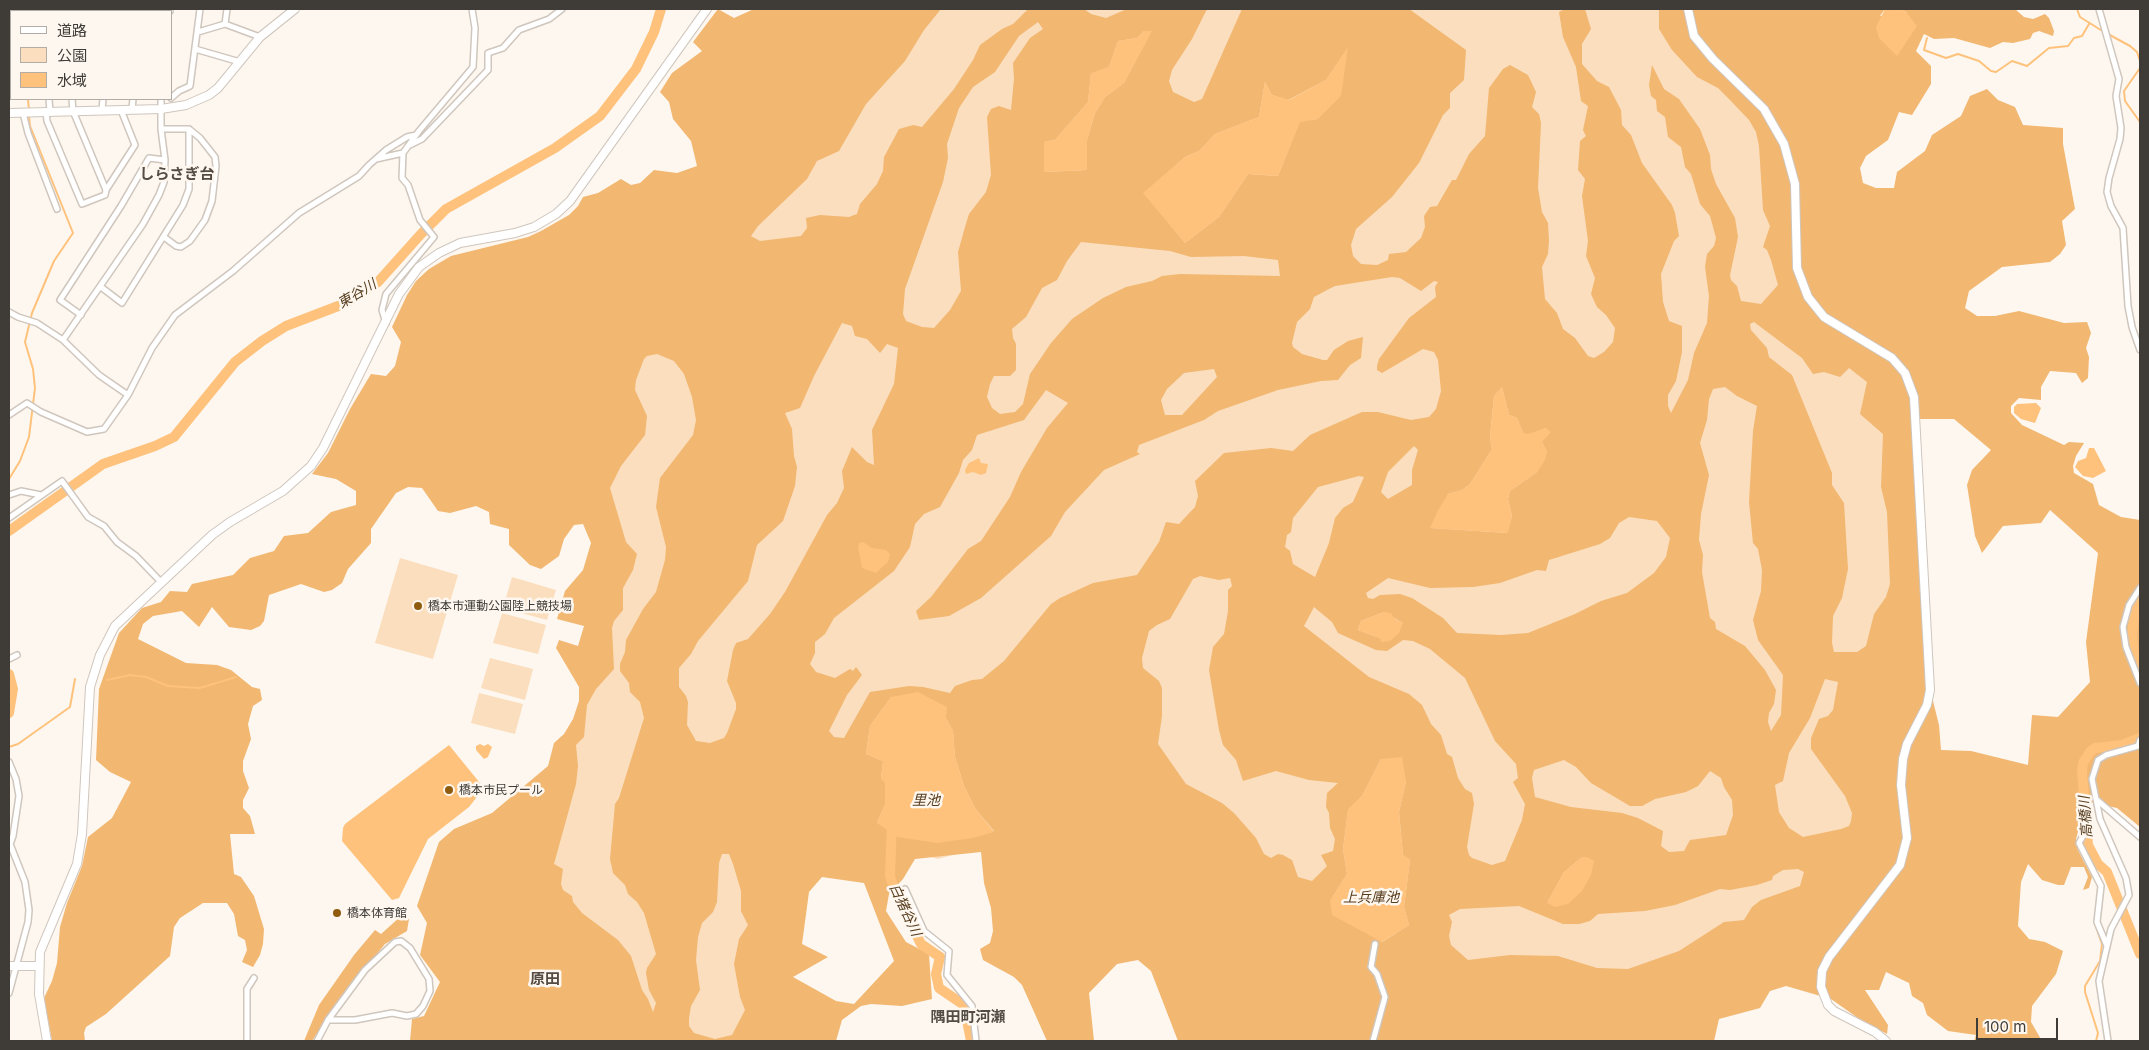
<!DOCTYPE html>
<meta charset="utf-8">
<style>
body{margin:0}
#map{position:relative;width:2149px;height:1050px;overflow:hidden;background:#fef7ef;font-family:Inter,"Noto Sans JP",sans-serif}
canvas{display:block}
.frame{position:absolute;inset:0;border:10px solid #3f3c38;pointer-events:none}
.legend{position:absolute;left:10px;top:10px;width:162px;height:90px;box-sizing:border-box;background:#fef7ef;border:1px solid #b2aca6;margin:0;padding:6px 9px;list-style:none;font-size:15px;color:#3f3c38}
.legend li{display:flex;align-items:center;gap:10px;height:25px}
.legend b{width:25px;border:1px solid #b2aca6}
.scale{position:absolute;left:1976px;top:1018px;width:82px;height:22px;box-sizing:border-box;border:2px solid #3f3c38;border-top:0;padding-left:6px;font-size:15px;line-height:18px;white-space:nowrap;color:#3f3c38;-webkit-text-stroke:4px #fef7ef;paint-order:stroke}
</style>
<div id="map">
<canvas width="2149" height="1050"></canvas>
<div class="frame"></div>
<ul class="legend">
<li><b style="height:6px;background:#fff"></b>道路</li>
<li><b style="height:14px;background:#fbdebd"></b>公園</li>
<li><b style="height:14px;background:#fec27c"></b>水域</li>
</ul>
<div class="scale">100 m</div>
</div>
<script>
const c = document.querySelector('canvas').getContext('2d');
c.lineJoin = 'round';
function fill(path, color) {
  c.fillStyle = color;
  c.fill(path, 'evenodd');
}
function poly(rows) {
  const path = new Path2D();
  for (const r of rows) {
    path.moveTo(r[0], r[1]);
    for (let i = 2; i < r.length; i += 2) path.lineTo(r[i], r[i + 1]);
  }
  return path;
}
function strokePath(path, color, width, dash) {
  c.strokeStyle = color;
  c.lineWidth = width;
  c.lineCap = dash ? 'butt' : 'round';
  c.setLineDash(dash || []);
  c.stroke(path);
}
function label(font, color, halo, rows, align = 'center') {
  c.font = font + ' Inter,"Noto Sans JP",sans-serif';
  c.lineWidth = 5;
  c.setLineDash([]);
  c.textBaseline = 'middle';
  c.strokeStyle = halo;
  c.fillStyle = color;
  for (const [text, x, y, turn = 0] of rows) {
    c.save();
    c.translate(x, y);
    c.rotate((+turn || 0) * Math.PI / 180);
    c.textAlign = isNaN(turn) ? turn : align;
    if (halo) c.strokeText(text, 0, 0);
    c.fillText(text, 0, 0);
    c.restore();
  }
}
fill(poly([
 [902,9,1683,9,1750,98,1907,386,1874,807,1794,935,1547,995,1094,816,938,859,847,835,800,881,750,1041,667,1041,536,947,546,782,583,713,586,609,625,316],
 [400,558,458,575,433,659,375,643],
 [512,577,556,590,547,620,503,608],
 [502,613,546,625,538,654,493,643],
 [490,658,533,669,525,700,481,688],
 [479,693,523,704,515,734,471,723]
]), '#fbdebd');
fill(poly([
 [718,9,734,18,754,9,941,9,924,30,905,61,866,104,839,151,817,161,807,179,758,226,751,236,760,241,801,236,807,228,806,218,820,215,849,217,857,214,860,204,877,184,883,171,884,157,899,129,913,125,922,127,954,89,973,60,980,45,1002,29,1013,24,1028,9,1084,9,1091,14,1106,18,1127,9,1207,9,1192,39,1172,70,1169,81,1173,92,1194,102,1202,99,1242,9,1409,9,1466,50,1464,80,1450,93,1450,108,1443,115,1419,163,1392,197,1356,229,1351,245,1353,256,1361,264,1377,265,1388,260,1389,254,1406,252,1421,238,1425,227,1424,216,1430,207,1437,206,1452,180,1456,180,1469,154,1485,136,1489,88,1503,69,1510,65,1528,75,1536,92,1532,107,1539,114,1541,123,1538,188,1542,212,1548,223,1549,241,1548,254,1542,267,1545,299,1557,313,1563,329,1575,338,1588,356,1594,358,1604,352,1613,342,1615,328,1606,315,1597,307,1591,294,1595,278,1586,256,1588,241,1582,196,1585,179,1578,170,1580,141,1586,136,1583,130,1588,106,1581,101,1576,67,1563,37,1559,12,1565,9,1585,9,1591,29,1582,44,1582,64,1597,81,1609,87,1621,110,1622,125,1631,135,1642,163,1672,205,1675,213,1679,236,1674,241,1661,274,1663,302,1669,321,1682,326,1682,352,1676,381,1668,395,1668,406,1671,413,1688,380,1694,353,1707,323,1709,296,1705,267,1707,254,1714,246,1716,238,1710,216,1700,204,1691,174,1685,167,1681,147,1668,137,1665,117,1657,111,1656,100,1651,96,1649,85,1652,65,1664,89,1679,99,1700,129,1710,155,1711,169,1716,184,1735,218,1738,237,1730,275,1731,280,1737,286,1741,301,1761,304,1778,285,1771,260,1767,250,1763,247,1770,226,1763,210,1759,146,1756,132,1749,120,1729,99,1718,88,1697,77,1672,50,1659,29,1659,9,1885,9,1880,16,1907,13,1901,9,2015,9,2024,17,2033,19,2045,14,2049,18,2054,31,2053,36,2039,31,2033,33,2030,39,2013,43,2003,42,1990,48,1954,38,1934,39,1924,34,1916,51,1931,66,1931,84,1912,115,1899,112,1888,140,1866,156,1860,168,1863,183,1876,188,1894,188,1897,172,1925,151,1932,135,1961,116,1970,96,1987,89,1998,100,2015,107,2023,125,2063,128,2063,144,2075,209,2062,221,2066,245,2060,254,2050,262,2002,267,1969,291,1965,308,1977,316,1995,316,2019,311,2064,323,2087,322,2091,333,2086,348,2089,357,2088,378,2082,383,2076,373,2050,371,2041,387,2041,400,2019,398,2011,406,2011,413,2022,425,2064,445,2069,442,2084,443,2076,456,2073,466,2074,473,2093,484,2099,505,2121,517,2140,520,2140,827,2117,808,2090,802,2081,820,2076,839,2078,850,2092,877,2089,888,2083,890,2088,877,2084,867,2071,867,2064,885,2058,885,2042,880,2028,864,2021,882,2018,926,2029,939,2045,942,2063,951,2056,974,2032,1006,2031,1022,2042,1041,1974,1041,1976,1035,1948,1031,1927,1015,1923,1003,1912,996,1909,983,1886,972,1879,990,1865,990,1888,1025,1887,1034,1858,1018,1831,999,1786,986,1770,991,1760,1008,1719,1019,1714,1041,1178,1041,1151,971,1138,960,1117,964,1089,993,1094,1041,1047,1041,1022,985,1014,977,983,960,980,949,990,943,993,931,991,908,984,883,981,852,915,859,903,879,889,894,886,911,906,942,929,954,932,999,902,1006,871,1004,861,1006,842,1020,836,1041,410,1041,412,1019,424,1016,440,982,420,955,427,923,417,906,439,842,454,829,492,813,548,766,554,743,564,734,573,719,579,701,579,687,556,648,559,640,578,646,584,626,557,619,565,591,583,570,591,543,583,524,574,525,564,539,559,556,541,569,530,565,509,545,509,529,490,524,489,512,476,506,450,513,438,511,422,488,408,487,396,493,371,529,371,543,348,569,342,583,332,590,324,592,301,584,269,595,264,621,260,626,251,630,229,627,212,607,199,627,182,611,153,616,143,624,138,639,186,663,217,665,231,670,252,687,260,689,262,700,253,706,248,724,251,739,243,761,243,771,249,788,243,800,243,808,250,816,255,834,230,834,234,874,241,877,254,896,264,929,263,944,260,955,253,967,242,962,247,950,245,940,238,936,234,914,227,903,203,903,180,918,174,927,170,956,106,1014,86,1027,84,1033,85,1041,52,1041,44,998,52,981,57,963,60,927,67,903,82,866,88,837,112,818,131,782,110,772,96,760,99,689,119,633,142,608,161,602,170,591,187,592,192,584,233,575,250,558,274,551,284,536,308,533,331,512,356,505,356,491,336,479,312,474,328,453,350,409,371,374,386,376,395,366,401,342,392,327,407,295,416,281,429,269,451,256,528,237,541,231,569,215,578,206,583,197,598,193,621,179,631,185,640,183,654,170,677,173,697,166,691,141,673,119,669,102,660,92,672,73,702,51,693,42],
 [1038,22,1043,29,1030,38,1013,63,1014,79,1011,110,999,106,991,109,987,117,991,175,986,192,969,214,965,227,958,252,961,291,950,310,934,328,922,327,906,321,903,314,905,289,943,182,948,158,947,144,959,108,973,87,995,72,1019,36],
 [1144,31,1151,32,1124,83,1105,97,1095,113,1087,140,1087,170,1044,172,1044,142,1055,140,1088,102,1091,74,1109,67,1118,41,1137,38],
 [1347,49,1318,119,1300,121,1278,176,1248,174,1219,217,1185,243,1144,193,1185,157,1199,151,1215,134,1259,117,1265,82,1272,95,1288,100,1326,80],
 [1081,242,1170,251,1191,257,1244,256,1278,260,1280,276,1180,274,1162,276,1152,281,1126,287,1103,298,1072,319,1051,343,1030,374,1023,404,1015,412,1000,414,992,408,987,397,990,384,994,376,1010,376,1016,370,1016,344,1013,338,1012,329,1026,317,1042,288,1057,280,1067,261],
 [1392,277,1400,278,1421,291,1434,281,1438,282,1435,287,1436,297,1409,318,1379,359,1377,366,1377,370,1382,373,1423,349,1434,352,1438,360,1441,391,1436,409,1429,417,1411,420,1378,412,1362,412,1310,435,1293,451,1271,448,1224,453,1195,481,1198,496,1195,507,1179,524,1166,522,1159,542,1137,575,1093,583,1060,598,1051,604,1004,661,982,679,972,680,955,686,950,693,923,687,909,686,870,692,844,738,834,737,829,731,847,695,862,675,856,667,853,671,850,669,835,678,816,672,810,664,815,653,815,642,825,634,834,618,894,571,910,547,915,524,924,514,940,507,959,473,963,460,972,450,977,435,1024,420,1046,390,1068,403,1047,428,1021,472,1010,497,981,541,968,549,931,597,916,611,919,620,949,616,981,598,1051,536,1065,512,1104,470,1140,454,1137,452,1139,445,1204,420,1218,411,1278,390,1321,381,1338,380,1350,365,1361,358,1363,337,1348,341,1334,350,1327,360,1323,360,1302,354,1293,347,1292,343,1297,322,1310,309,1314,297,1327,290,1335,286],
 [1754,322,1802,358,1813,374,1824,372,1840,377,1849,368,1867,382,1860,414,1883,434,1881,487,1887,512,1890,584,1886,597,1874,614,1866,646,1857,652,1834,652,1832,643,1833,616,1842,598,1848,569,1844,503,1832,485,1832,473,1792,375,1769,357,1767,348,1751,330,1750,324],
 [842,323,852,326,855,336,867,339,880,353,887,344,898,348,894,384,872,430,874,465,867,462,852,447,842,471,844,488,837,503,827,515,785,592,770,614,748,639,736,643,733,650,727,681,736,703,736,709,727,733,724,738,710,743,696,741,687,725,688,702,686,696,679,687,679,668,691,654,698,641,748,581,757,545,783,521,795,486,797,467,794,456,792,429,785,413,800,408,814,376],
 [657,354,674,361,684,374,692,397,696,420,693,435,660,478,656,507,666,547,665,560,656,592,643,609,626,640,625,652,620,664,620,671,629,683,630,692,640,702,644,718,619,798,615,804,610,859,613,873,625,885,628,894,637,902,644,913,656,954,647,968,646,973,649,990,656,1003,653,1012,648,999,642,990,631,956,618,940,582,913,573,902,572,896,563,890,561,884,563,869,554,864,576,784,578,766,576,745,584,737,587,705,596,689,614,669,612,628,614,621,623,610,623,588,633,570,637,554,626,542,610,488,621,466,645,435,647,416,635,390,636,380,644,359,647,356],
 [1214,369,1217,377,1182,415,1165,415,1161,400,1167,389,1184,373],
 [1502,387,1509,415,1517,418,1523,433,1528,435,1546,428,1542,442,1547,452,1537,472,1510,491,1508,499,1512,516,1507,533,1431,528,1448,494,1462,490,1470,484,1492,449,1490,437,1494,396],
 [1725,387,1737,396,1757,406,1753,431,1749,502,1753,543,1758,549,1762,570,1761,591,1753,620,1758,640,1783,675,1781,715,1771,731,1768,722,1769,713,1774,704,1776,690,1765,670,1745,646,1716,629,1715,622,1710,618,1702,572,1703,555,1699,540,1701,514,1709,475,1700,443,1707,420,1709,399,1713,389],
 [1918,419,1954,419,1991,450,1972,470,1967,485,1975,536,1982,553,2003,526,2041,523,2050,510,2098,553,2086,642,2090,682,2058,717,2032,715,2028,765,1971,751,1941,750,1939,725,1933,701],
 [1414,446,1418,450,1412,470,1412,485,1388,499,1381,492,1388,472],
 [1359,476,1364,477,1353,502,1343,508,1335,518,1329,543,1315,577,1293,564,1290,551,1285,547,1287,535,1291,532,1293,518,1318,487],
 [1629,517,1657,521,1670,538,1666,557,1654,573,1627,593,1601,601,1575,614,1528,633,1501,635,1457,633,1443,618,1412,598,1400,594,1380,595,1373,599,1368,598,1366,593,1388,578,1430,588,1473,587,1500,583,1537,570,1546,571,1549,560,1600,544,1610,538,1619,523],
 [1200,576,1219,580,1230,578,1232,586,1228,590,1228,611,1224,634,1213,647,1209,670,1219,730,1223,745,1236,760,1243,781,1276,771,1309,780,1338,783,1327,793,1326,807,1329,813,1330,828,1335,839,1333,851,1321,855,1327,866,1312,881,1298,877,1292,860,1283,855,1278,854,1271,858,1264,854,1256,838,1234,813,1222,803,1186,784,1158,744,1162,716,1162,688,1159,681,1143,668,1142,658,1149,631,1157,625,1170,619,1193,579],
 [1314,607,1332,622,1338,633,1349,638,1376,650,1387,651,1403,640,1413,641,1430,649,1465,678,1495,741,1516,764,1518,778,1513,782,1525,804,1522,820,1505,861,1492,865,1472,858,1469,855,1467,847,1474,804,1472,793,1465,789,1458,778,1452,757,1447,754,1441,735,1431,724,1422,705,1409,694,1369,677,1304,626],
 [1384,612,1403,623,1380,638,1358,630,1361,621],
 [1825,679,1838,682,1833,710,1828,716,1819,719,1811,738,1811,749,1845,796,1852,813,1851,821,1849,826,1841,829,1803,837,1789,828,1779,812,1775,785,1783,781,1789,753,1810,718],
 [891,697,946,718,953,731,955,757,964,786,975,808,994,831,877,823,885,804,885,782,881,778,883,761,866,754,870,726],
 [1381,759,1406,781,1399,812,1403,855,1410,860,1404,907,1409,925,1382,942,1330,901,1347,874,1343,849,1348,810,1362,796],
 [1564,760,1576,767,1591,783,1630,806,1642,806,1655,799,1686,792,1698,786,1710,771,1721,778,1724,787,1732,800,1733,815,1726,835,1690,840,1684,851,1669,852,1661,846,1663,831,1638,818,1622,813,1571,807,1535,797,1532,778,1534,770],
 [722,854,729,854,733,864,741,891,741,911,748,925,739,939,734,964,740,997,745,1010,732,1035,715,1039,694,1033,689,1026,689,1018,691,1006,700,990,696,960,698,937,702,923,713,912,717,902,719,863],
 [1582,857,1547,903,1564,872],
 [1798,869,1804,872,1800,886,1761,900,1752,907,1744,920,1724,922,1679,951,1628,969,1597,968,1558,956,1510,955,1468,960,1451,945,1449,936,1452,922,1449,915,1460,909,1519,906,1563,924,1579,924,1590,921,1598,914,1645,911,1675,905,1720,889,1730,890,1757,885,1772,880,1773,876,1783,870],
 [822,877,864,883,894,961,854,1004,836,1001,793,977,828,957,802,944,809,892],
 [400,917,409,919,407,931,385,944,332,1010,312,1041,304,1041,319,1005,354,955,375,930,381,934]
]), '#f2b771');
fill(poly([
 [1885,9,1901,9,1907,13,1917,26,1897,56,1879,38,1876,27],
 [1144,31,1152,31,1124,83,1105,97,1095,113,1087,140,1087,170,1044,172,1044,142,1055,140,1088,102,1091,73,1109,67,1118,41,1137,38],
 [1348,47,1341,96,1318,119,1300,122,1278,176,1248,174,1219,217,1185,243,1143,193,1185,157,1199,151,1215,134,1259,117,1265,82,1272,95,1289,100,1326,80],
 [1502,387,1509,415,1517,418,1523,433,1528,434,1546,428,1551,432,1542,442,1547,452,1545,460,1537,472,1510,491,1508,499,1512,516,1508,533,1430,528,1437,512,1448,494,1462,490,1470,484,1492,449,1490,438,1494,396],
 [2036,403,2041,408,2035,423,2021,419,2014,413,2014,407,2017,404],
 [2089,448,2094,448,2106,471,2093,478,2083,476,2075,467,2078,461,2086,458],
 [979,458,981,463,988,464,986,473,981,475,973,472,966,474,965,470,969,463],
 [863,542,872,548,886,550,890,554,888,562,876,573,862,568,858,547,859,543],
 [1384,612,1391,613,1395,619,1403,623,1399,633,1390,641,1381,642,1380,638,1358,630,1361,621],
 [918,692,947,707,946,718,953,731,955,757,964,786,975,808,994,832,973,838,937,843,897,837,877,823,885,804,885,783,881,779,883,761,866,754,870,726,891,697],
 [480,744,484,746,488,744,492,747,488,757,484,759,476,750,476,746],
 [449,745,484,788,469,807,428,839,399,898,392,900,342,841,343,828,345,824],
 [1402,757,1406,781,1399,812,1403,855,1410,860,1404,907,1409,925,1382,942,1332,915,1330,901,1347,874,1343,849,1348,809,1362,796,1381,759],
 [1582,857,1587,857,1594,861,1591,875,1582,891,1568,904,1555,907,1547,903,1564,872]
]), '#fec27c');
strokePath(poly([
 [2077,9,2080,17,2104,32],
 [2108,34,2130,46,2137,52,2140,61],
 [1927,38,1924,50,1946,58,1958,54,1979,61,1991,71,1996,72,2012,61,2027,66,2049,48,2068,46,2074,38,2082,36,2089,24],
 [2140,68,2124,91,2125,101,2140,122],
 [9,69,11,71],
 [28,99,29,111],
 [9,479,20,461,29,437,35,388,33,369,25,342,32,313,54,261,73,233,30,126,29,116],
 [107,680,130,675,146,677,168,686,200,688,236,677],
 [9,747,18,744,70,707,75,679],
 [2086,837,2087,852,2095,870],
 [2095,924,2102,944,2100,961,2085,986,2085,992,2098,1033,2096,1041]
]), '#fec27c', 2);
strokePath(poly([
 [9,531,103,464,155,446,174,437,235,362,262,341,286,326,346,303,378,282,421,234,446,209,555,148,600,116,636,69,654,32,661,9],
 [2140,602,2135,610,2132,636,2134,654,2140,664],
 [9,674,13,689,9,713],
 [2140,738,2122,745,2095,748,2090,752,2083,763,2082,771,2088,845,2098,864,2107,872,2140,954],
 [892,820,890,876,896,894,921,944,940,957,936,974,939,988,964,1005,971,1041]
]), '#fec27c', 10);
const street = poly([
 [2099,9,2119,79,2116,96,2121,128,2120,139,2109,178,2107,192,2111,206,2123,228,2128,306,2132,327,2140,350],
 [53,11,53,9],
 [82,11,83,9],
 [112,11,112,9],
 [142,11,142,9],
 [170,11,170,9],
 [225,24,227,9],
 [198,32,225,24,260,37],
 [195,49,240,62],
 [171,98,179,91,190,86,200,9],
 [49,99,50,112],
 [72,99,73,111,106,190,135,145,121,110],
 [132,109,133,99],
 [102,110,103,99],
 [46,112,47,121,82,204,105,195,106,190],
 [23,113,28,133,57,209],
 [161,129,189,129,200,138,215,157,216,166,212,201,205,220,190,241,181,247,176,246,164,237],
 [410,145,422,139,488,70,488,53,503,48,519,30,549,19,562,9],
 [376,159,403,153],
 [101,287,122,303,183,205,189,189,189,129],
 [9,312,18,317,37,323,63,340,99,375,128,395],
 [81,315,60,300,121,206,149,158,165,160],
 [386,323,382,310,386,294,434,237,420,220,408,185,402,178,403,153,419,131,473,67,475,28,472,9],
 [63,340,143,224,159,195,164,182,165,160,161,129,161,99],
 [9,415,27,403,41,412,87,432,104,429,128,395,152,348,175,315,233,271,299,213,359,176,369,165,386,150,407,137,416,135],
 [9,495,21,491,41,495],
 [9,518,62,481,88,517,104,526,117,542,136,556,161,582],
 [2140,588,2129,605,2123,627,2126,647,2140,683],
 [9,659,17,655],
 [9,762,16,779,19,796,13,836,10,844,25,882,29,910,28,922,9,993],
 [2097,800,2140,837],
 [2083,836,2079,843,2101,886,2097,922,2107,946],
 [905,889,924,931,949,951,947,975,972,1006,976,1041],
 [247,1041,247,989,254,978],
 [317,1041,328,1020,365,970,395,942,401,941,410,948,429,979,430,991,423,1006,416,1014,407,1016,392,1013,355,1020,328,1020],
 [1373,1041,1385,997,1377,974,1371,967,1375,944],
 [2108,1041,2099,981,2111,929,2129,895,2126,878,2100,819,2092,779,2098,760,2106,755,2138,746,2140,740]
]);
const secondary = poly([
 [1688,9,1694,36,1713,59,1764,109,1784,144,1795,184,1797,268,1808,297,1824,317,1892,358,1905,373,1914,397,1930,690,1927,705,1907,744,1903,759,1901,785,1907,838,1900,865,1829,957,1822,971,1821,987,1828,1005,1834,1011,1875,1032,1886,1041],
 [9,113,161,109,186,105,209,95,218,88,260,37,295,9],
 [9,966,38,966],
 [47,1041,39,994,40,952,77,864,82,834,90,687,100,655,115,626,212,535,230,522,283,491,311,466,323,448,399,294,419,267,439,253,460,243,515,233,534,227,556,214,570,201,707,9]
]);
strokePath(street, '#cfc6bd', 8);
strokePath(secondary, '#cfc6bd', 10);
strokePath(street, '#fff', 5);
strokePath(secondary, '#fff', 8);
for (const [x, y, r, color] of [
 [418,606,5,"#905c0e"],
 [449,790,5,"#905c0e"],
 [337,913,5,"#905c0e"]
]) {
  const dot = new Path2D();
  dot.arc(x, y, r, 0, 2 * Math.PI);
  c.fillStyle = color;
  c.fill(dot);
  strokePath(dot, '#fef7ef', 2);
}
label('12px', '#3f3c38', '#fef7ef', [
 ["橋本市運動公園陸上競技場",428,606],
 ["橋本市民プール",459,790],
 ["橋本体育館",347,913]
], 'left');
label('italic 14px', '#553c1e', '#fef7ef', [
 ["東谷川",357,294,-31],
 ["里池",926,801],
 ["高橋川",2086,817,-94],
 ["上兵庫池",1371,898],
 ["白猪谷川",905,910,65]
]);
label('bold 15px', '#544c44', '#fef7ef', [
 ["しらさぎ台",177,174],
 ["原田",545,979],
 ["隅田町河瀬",968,1017]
]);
</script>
